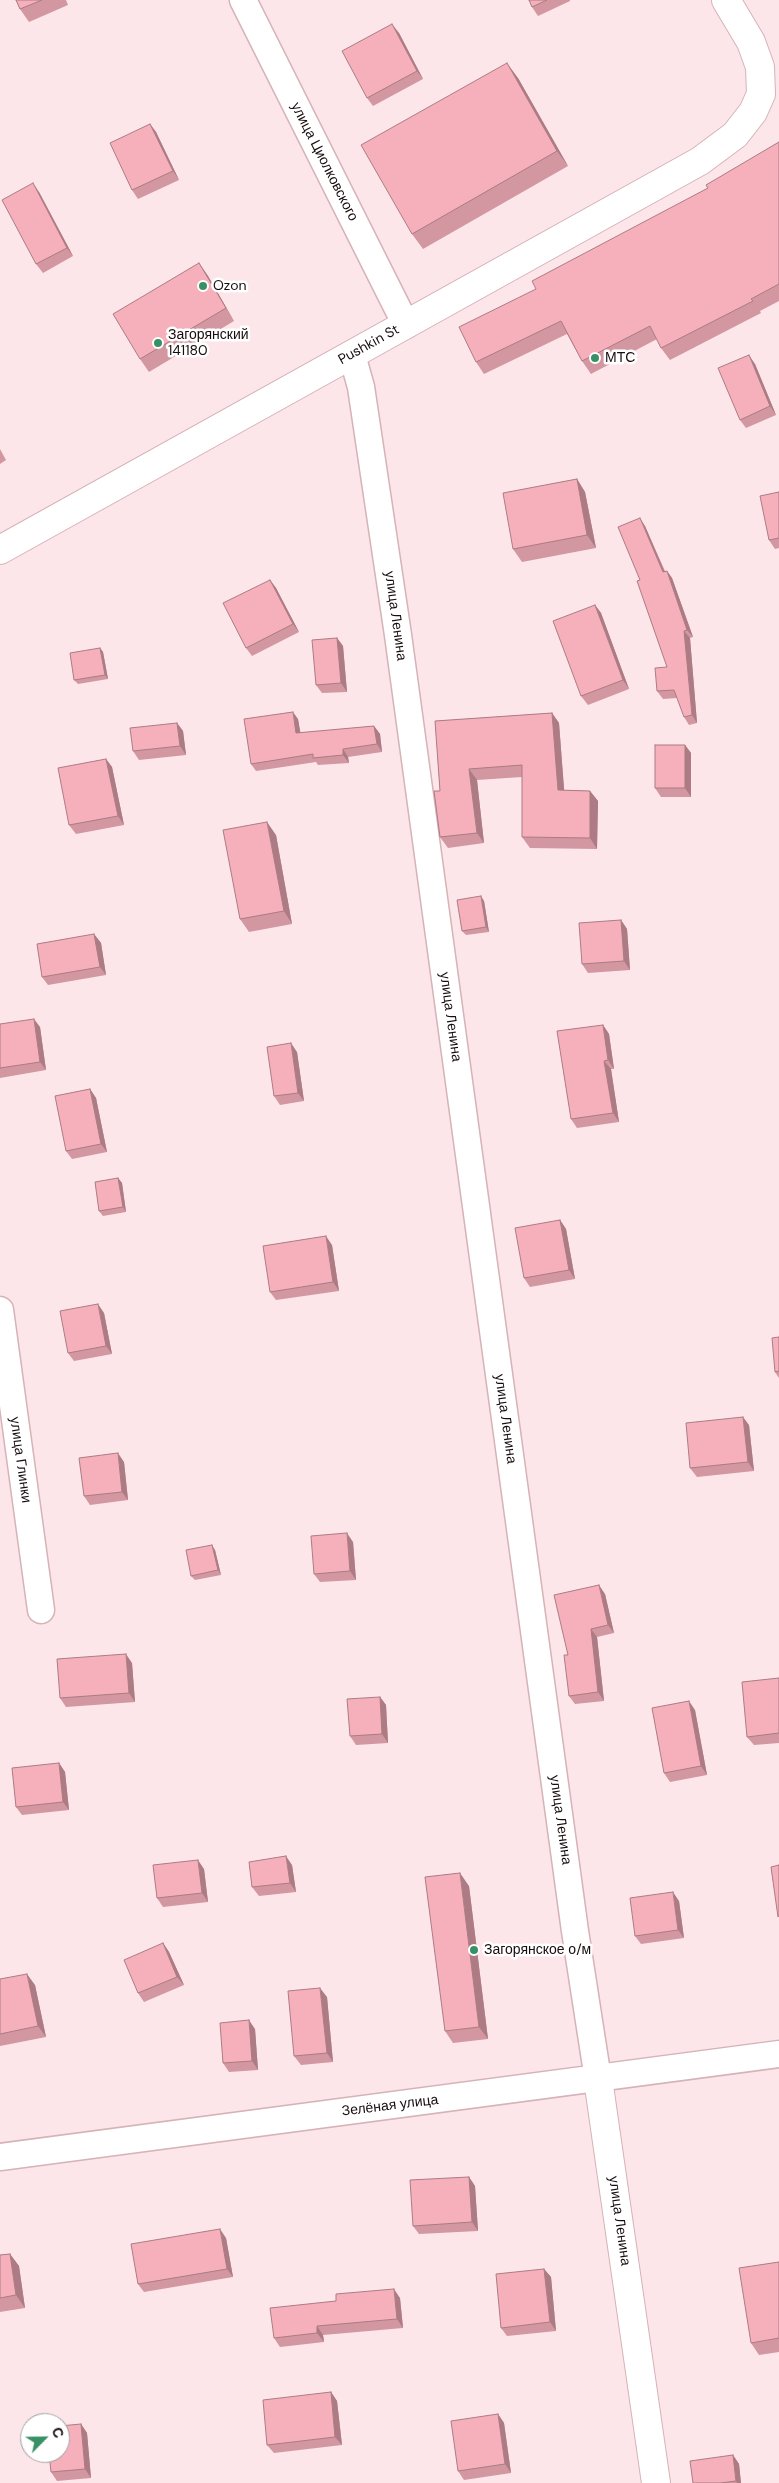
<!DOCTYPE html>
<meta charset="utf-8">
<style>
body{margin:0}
#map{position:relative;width:779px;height:2483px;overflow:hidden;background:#fce6e9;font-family:"DM Sans",sans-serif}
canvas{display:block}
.north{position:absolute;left:20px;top:2413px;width:50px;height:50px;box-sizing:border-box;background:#fff;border:1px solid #a29e9f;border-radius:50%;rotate:67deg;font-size:14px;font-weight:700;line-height:20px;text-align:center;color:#170c0e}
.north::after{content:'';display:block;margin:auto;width:18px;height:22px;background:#389065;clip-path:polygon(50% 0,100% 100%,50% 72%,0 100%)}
</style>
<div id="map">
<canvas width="779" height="2483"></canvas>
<div class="north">С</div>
</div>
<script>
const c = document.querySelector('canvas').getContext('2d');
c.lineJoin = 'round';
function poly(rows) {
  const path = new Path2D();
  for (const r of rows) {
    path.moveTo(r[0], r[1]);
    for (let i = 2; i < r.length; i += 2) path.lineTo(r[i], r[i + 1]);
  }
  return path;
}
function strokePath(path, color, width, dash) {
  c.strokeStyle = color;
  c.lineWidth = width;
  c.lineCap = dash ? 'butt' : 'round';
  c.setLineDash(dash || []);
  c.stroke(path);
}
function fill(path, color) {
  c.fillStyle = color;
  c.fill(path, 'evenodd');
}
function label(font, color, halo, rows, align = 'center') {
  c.font = font + ' "DM Sans",sans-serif';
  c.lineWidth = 5;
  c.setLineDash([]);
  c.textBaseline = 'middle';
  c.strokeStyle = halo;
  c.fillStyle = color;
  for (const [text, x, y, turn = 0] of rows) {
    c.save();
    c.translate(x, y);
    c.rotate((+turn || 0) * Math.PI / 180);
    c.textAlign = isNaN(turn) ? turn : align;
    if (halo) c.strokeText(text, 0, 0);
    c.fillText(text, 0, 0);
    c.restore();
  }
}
const minor = poly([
 [243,0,406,325],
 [352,355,361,387,398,635,575,1931,598,2079],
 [0,1310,41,1610],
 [0,2157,779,2054]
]);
const tertiary = poly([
 [598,2079,656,2483]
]);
const secondary = poly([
 [0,550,700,161,735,135,753,112,761,94,760,67,751,42,726,0]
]);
strokePath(minor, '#d5b3b8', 29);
strokePath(tertiary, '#d5b3b8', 30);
strokePath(secondary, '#d5b3b8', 30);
strokePath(minor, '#fff', 26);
strokePath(tertiary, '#fff', 28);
strokePath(secondary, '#fff', 28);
fill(poly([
 [16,0,66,0,68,5,29,22,20,9],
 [529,0,570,0,570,1,538,16,532,7],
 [399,33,423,79,373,106,367,98],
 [518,78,568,166,423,249,412,234],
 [150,124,156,132,179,180,138,199,132,190],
 [779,142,779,301,760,311,761,313,670,360,661,348,657,339,591,374,582,361,567,334,484,374,476,362,536,289,708,188],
 [39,192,73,256,43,273,36,264],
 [199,263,208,276,234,321,149,372,140,359],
 [755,364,776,415,746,428,740,420],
 [0,449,6,460,0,464],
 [577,479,585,492,596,548,522,562,513,549],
 [779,492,779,548,775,549,769,540],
 [645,526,665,571,667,571,672,578,693,637,690,638,697,723,689,725,684,717,677,698,663,699,657,691,667,667,640,580],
 [270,580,276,588,299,632,252,656,246,648],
 [595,605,601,613,629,689,588,705,581,696],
 [337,638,343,646,347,692,322,693,316,685],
 [100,648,103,652,108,679,78,684,74,680],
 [552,713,559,723,564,790,590,791,598,801,597,849,530,848,522,837,522,777,477,780,484,843,448,848,440,837,440,791,435,721],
 [298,719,300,733,374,726,380,734,382,752,348,757,349,763,318,765,316,762,256,771,251,764],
 [177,723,183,731,186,755,139,760,133,751],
 [685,745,691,753,691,797,661,797,655,788],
 [106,759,112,767,124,825,76,834,69,825],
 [276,835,292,924,249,932,240,919],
 [484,901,489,932,466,935,462,931],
 [621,920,627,929,630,970,588,973,582,964],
 [94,934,101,943,106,975,48,985,42,977],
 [0,1024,40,1027,46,1070,0,1078],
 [603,1025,609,1034,614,1069,611,1069,619,1122,577,1128,571,1119],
 [297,1052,304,1101,280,1105,274,1096],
 [90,1089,96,1098,107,1152,72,1159,66,1151],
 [118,1178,122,1183,126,1212,103,1216,99,1211],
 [560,1220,566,1229,575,1279,530,1287,524,1278],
 [332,1245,339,1291,276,1300,270,1292],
 [104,1313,112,1354,74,1361,68,1353],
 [779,1337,779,1378,775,1372],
 [749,1425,754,1471,697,1477,690,1468],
 [124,1462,128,1500,90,1505,84,1496],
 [353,1542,356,1580,320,1582,314,1574],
 [215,1550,221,1575,195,1580,191,1576],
 [605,1594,614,1633,597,1637,604,1701,575,1704,569,1696,568,1655],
 [132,1663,135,1702,66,1707,60,1698],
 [779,1678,779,1743,754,1745,747,1737],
 [380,1697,386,1705,388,1743,356,1745,350,1736],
 [695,1710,707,1775,670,1782,664,1773],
 [59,1763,65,1772,69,1810,22,1815,16,1807],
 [292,1865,296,1892,259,1896,252,1887],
 [204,1869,208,1902,163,1907,157,1898],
 [469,1886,488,2039,453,2043,445,2031],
 [679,1901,684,1938,641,1944,635,1936],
 [163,1943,169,1952,184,1985,144,2002,138,1993],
 [0,1979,35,1985,46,2037,0,2046],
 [327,1997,333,2062,301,2065,294,2056],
 [255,2029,258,2070,229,2072,223,2063],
 [469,2177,475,2186,478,2231,419,2234,413,2226],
 [226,2238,233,2277,144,2292,138,2284],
 [10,2254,19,2266,25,2308,0,2312,0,2255],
 [779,2262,779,2352,759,2355,751,2343],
 [544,2269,551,2277,556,2331,507,2336,501,2328],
 [400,2298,403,2328,323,2335,324,2342,280,2347,274,2338],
 [331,2392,337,2401,342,2445,274,2453,267,2445],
 [498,2414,504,2423,511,2473,464,2480,458,2471],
 [81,2424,87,2433,91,2478,57,2481,51,2472],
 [733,2455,739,2464,741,2483,693,2483]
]), '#d397a1');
fill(poly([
 [392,24,399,33,423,79,417,71],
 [507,63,518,78,568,166,557,151],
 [150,124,156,132,179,180,173,171],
 [33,183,39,192,73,256,67,248],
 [199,263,208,276,234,321,226,308],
 [749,355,755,364,776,415,770,406],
 [577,479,585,492,596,548,587,535],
 [640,518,645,526,668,580,663,572],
 [667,571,672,578,693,637,687,630],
 [270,580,276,588,299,632,293,624],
 [595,605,601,613,629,689,623,680],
 [684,631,690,638,697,723,692,715],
 [337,638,343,646,347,692,341,683],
 [100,648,103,652,108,679,105,675],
 [293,712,298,719,302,741,296,733],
 [552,713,559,723,565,801,558,790],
 [177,723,183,731,186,755,180,746],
 [374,726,380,734,382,752,377,744],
 [685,745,691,753,691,797,685,788],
 [343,749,348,757,349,763,343,755],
 [106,759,112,767,124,825,118,816],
 [469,769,477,780,484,843,477,833],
 [590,791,598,801,597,849,590,838],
 [267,822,276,835,292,924,284,911],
 [481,896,484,901,489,932,486,927],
 [621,920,627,929,630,970,624,961],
 [94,934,101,943,106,975,100,967],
 [34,1019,40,1027,46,1070,40,1062],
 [603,1025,609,1034,614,1069,608,1060],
 [291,1043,297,1052,304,1101,298,1093],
 [604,1061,611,1069,619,1122,613,1113],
 [90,1089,96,1098,107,1152,101,1144],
 [118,1178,122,1183,126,1212,123,1207],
 [560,1220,566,1229,575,1279,569,1270],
 [326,1236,332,1245,339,1291,333,1282],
 [98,1304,104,1313,112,1354,106,1346],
 [743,1417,749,1425,754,1471,748,1462],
 [118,1453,124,1462,128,1500,122,1492],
 [347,1533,353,1542,356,1580,350,1571],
 [212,1545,215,1550,221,1575,218,1570],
 [599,1585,605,1594,614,1633,608,1625],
 [591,1629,597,1637,604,1701,598,1692],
 [126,1654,132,1663,135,1702,129,1693],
 [380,1697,386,1705,388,1743,382,1734],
 [689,1701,695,1710,707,1775,701,1766],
 [59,1763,65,1772,69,1810,63,1802],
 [286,1856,292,1865,296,1892,290,1883],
 [198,1860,204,1869,208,1902,202,1893],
 [460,1873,469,1886,488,2039,479,2027],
 [673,1892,679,1901,684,1938,678,1930],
 [163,1943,169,1952,184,1985,177,1977],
 [27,1974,35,1985,46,2037,38,2026],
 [320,1988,327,1997,333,2062,327,2053],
 [249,2020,255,2029,258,2070,252,2061],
 [469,2177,475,2186,478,2231,472,2222],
 [220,2229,226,2238,233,2277,227,2269],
 [10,2254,19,2266,25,2308,16,2295],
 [544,2269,551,2277,556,2331,550,2322],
 [394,2289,400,2298,403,2328,397,2319],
 [317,2326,323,2335,324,2342,317,2333],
 [331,2392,337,2401,342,2445,335,2437],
 [498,2414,504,2423,511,2473,505,2464],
 [81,2424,87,2433,91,2478,85,2469],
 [733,2455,739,2464,741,2483,737,2483,736,2481]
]), '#ac7b83');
const building = poly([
 [16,0,42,0,20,9,16,0],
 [529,0,547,0,532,7,529,0],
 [392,24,417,71,367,98,342,51,392,24],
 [507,63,557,151,412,234,361,145,507,63],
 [150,124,173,171,132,190,110,143,150,124],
 [779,142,779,284,751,299,753,301,661,348,650,326,582,361,561,321,476,362,459,327,536,289,532,281,708,188,706,185,779,142],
 [33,183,67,248,36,264,2,200,33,183],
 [199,263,226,308,140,359,113,314,199,263],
 [749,355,770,406,740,420,718,368,749,355],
 [577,479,587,535,513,549,503,493,577,479],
 [779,492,779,538,769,540,760,496,779,492],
 [640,518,663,572,667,571,687,630,684,631,692,715,684,717,674,690,657,691,655,668,667,667,637,581,640,580,618,527,640,518],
 [270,580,293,624,246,648,223,603,270,580],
 [595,605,623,680,581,696,553,621,595,605],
 [337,638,341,683,316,685,312,640,337,638],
 [100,648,105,675,74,680,70,653,100,648],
 [293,712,296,733,374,726,377,744,343,749,343,755,313,758,313,754,251,764,244,719,293,712],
 [552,713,558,790,590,791,590,838,522,837,522,765,469,769,477,833,440,837,434,791,440,791,435,721,552,713],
 [177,723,180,746,133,751,130,728,177,723],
 [655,745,685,745,685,788,655,788,655,745],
 [106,759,118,816,69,825,58,768,106,759],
 [267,822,284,911,240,919,223,830,267,822],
 [481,896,486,927,462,931,457,900,481,896],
 [621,920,624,961,582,964,579,923,621,920],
 [94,934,100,967,42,977,37,944,94,934],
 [34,1019,40,1062,0,1068,0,1024,34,1019],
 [603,1025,608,1060,604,1061,613,1113,571,1119,557,1031,603,1025],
 [291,1043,298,1093,274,1096,267,1047,291,1043],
 [90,1089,101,1144,66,1151,55,1096,90,1089],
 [118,1178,123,1207,99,1211,95,1182,118,1178],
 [560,1220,569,1270,524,1278,515,1228,560,1220],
 [326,1236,333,1282,270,1292,263,1246,326,1236],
 [98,1304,106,1346,68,1353,60,1311,98,1304],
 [779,1337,779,1371,775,1372,772,1338,779,1337],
 [743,1417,748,1462,690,1468,686,1423,743,1417],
 [118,1453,122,1492,84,1496,79,1458,118,1453],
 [347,1533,350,1571,314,1574,311,1536,347,1533],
 [212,1545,218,1570,191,1576,186,1550,212,1545],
 [599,1585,608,1625,591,1629,598,1692,569,1696,564,1655,568,1655,554,1595,599,1585],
 [126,1654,129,1693,60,1698,57,1659,126,1654],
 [779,1678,779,1733,747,1737,742,1682,779,1678],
 [380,1697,382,1734,350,1736,347,1699,380,1697],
 [689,1701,701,1766,664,1773,652,1708,689,1701],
 [59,1763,63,1802,16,1807,12,1768,59,1763],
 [286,1856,290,1883,252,1887,249,1862,286,1856],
 [198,1860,202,1893,157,1898,153,1865,198,1860],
 [779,1865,779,1916,778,1917,771,1867,779,1865],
 [460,1873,479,2027,445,2031,425,1877,460,1873],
 [673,1892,678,1930,635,1936,630,1898,673,1892],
 [163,1943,177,1977,138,1993,124,1960,163,1943],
 [27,1974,38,2026,0,2034,0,1979,27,1974],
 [320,1988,327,2053,294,2056,288,1991,320,1988],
 [249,2020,252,2061,223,2063,220,2023,249,2020],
 [469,2177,472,2222,413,2226,410,2180,469,2177],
 [220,2229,227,2269,138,2284,131,2244,220,2229],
 [10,2254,16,2295,0,2298,0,2255,10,2254],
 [779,2262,779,2338,751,2343,739,2268,779,2262],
 [544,2269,550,2322,501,2328,496,2274,544,2269],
 [394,2289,397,2319,317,2326,317,2333,274,2338,270,2308,336,2301,336,2294,394,2289],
 [331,2392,335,2437,267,2445,263,2400,331,2392],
 [498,2414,505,2464,458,2471,451,2421,498,2414],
 [81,2424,85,2469,51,2472,49,2453,60,2453,60,2426,81,2424],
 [733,2455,736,2481,720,2483,693,2483,690,2461,733,2455]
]);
fill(building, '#f5b0bb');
strokePath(building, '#ac7b83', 1);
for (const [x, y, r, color] of [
 [203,286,5,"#389065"],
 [158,343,5,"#389065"],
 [595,358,5,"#389065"],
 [474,1950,5,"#389065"]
]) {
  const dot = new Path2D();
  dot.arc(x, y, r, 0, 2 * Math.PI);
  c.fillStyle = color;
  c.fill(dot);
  strokePath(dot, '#fff', 2);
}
label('14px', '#170c0e', '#fff', [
 ["улица Циолковского",324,162,63],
 ["Pushkin St",369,345,-29],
 ["улица Ленина",395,616,82],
 ["улица Ленина",450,1017,82],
 ["улица Ленина",505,1419,82],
 ["улица Глинки",20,1460,82],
 ["улица Ленина",560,1820,82],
 ["Зелёная улица",390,2106,-7],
 ["улица Ленина",619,2221,82]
]);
label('14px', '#170c0e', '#fff', [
 ["Ozon",213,286],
 ["Загорянский",168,335],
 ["141180",168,351],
 ["МТС",605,358],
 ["Загорянское о/м",484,1950]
], 'left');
</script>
